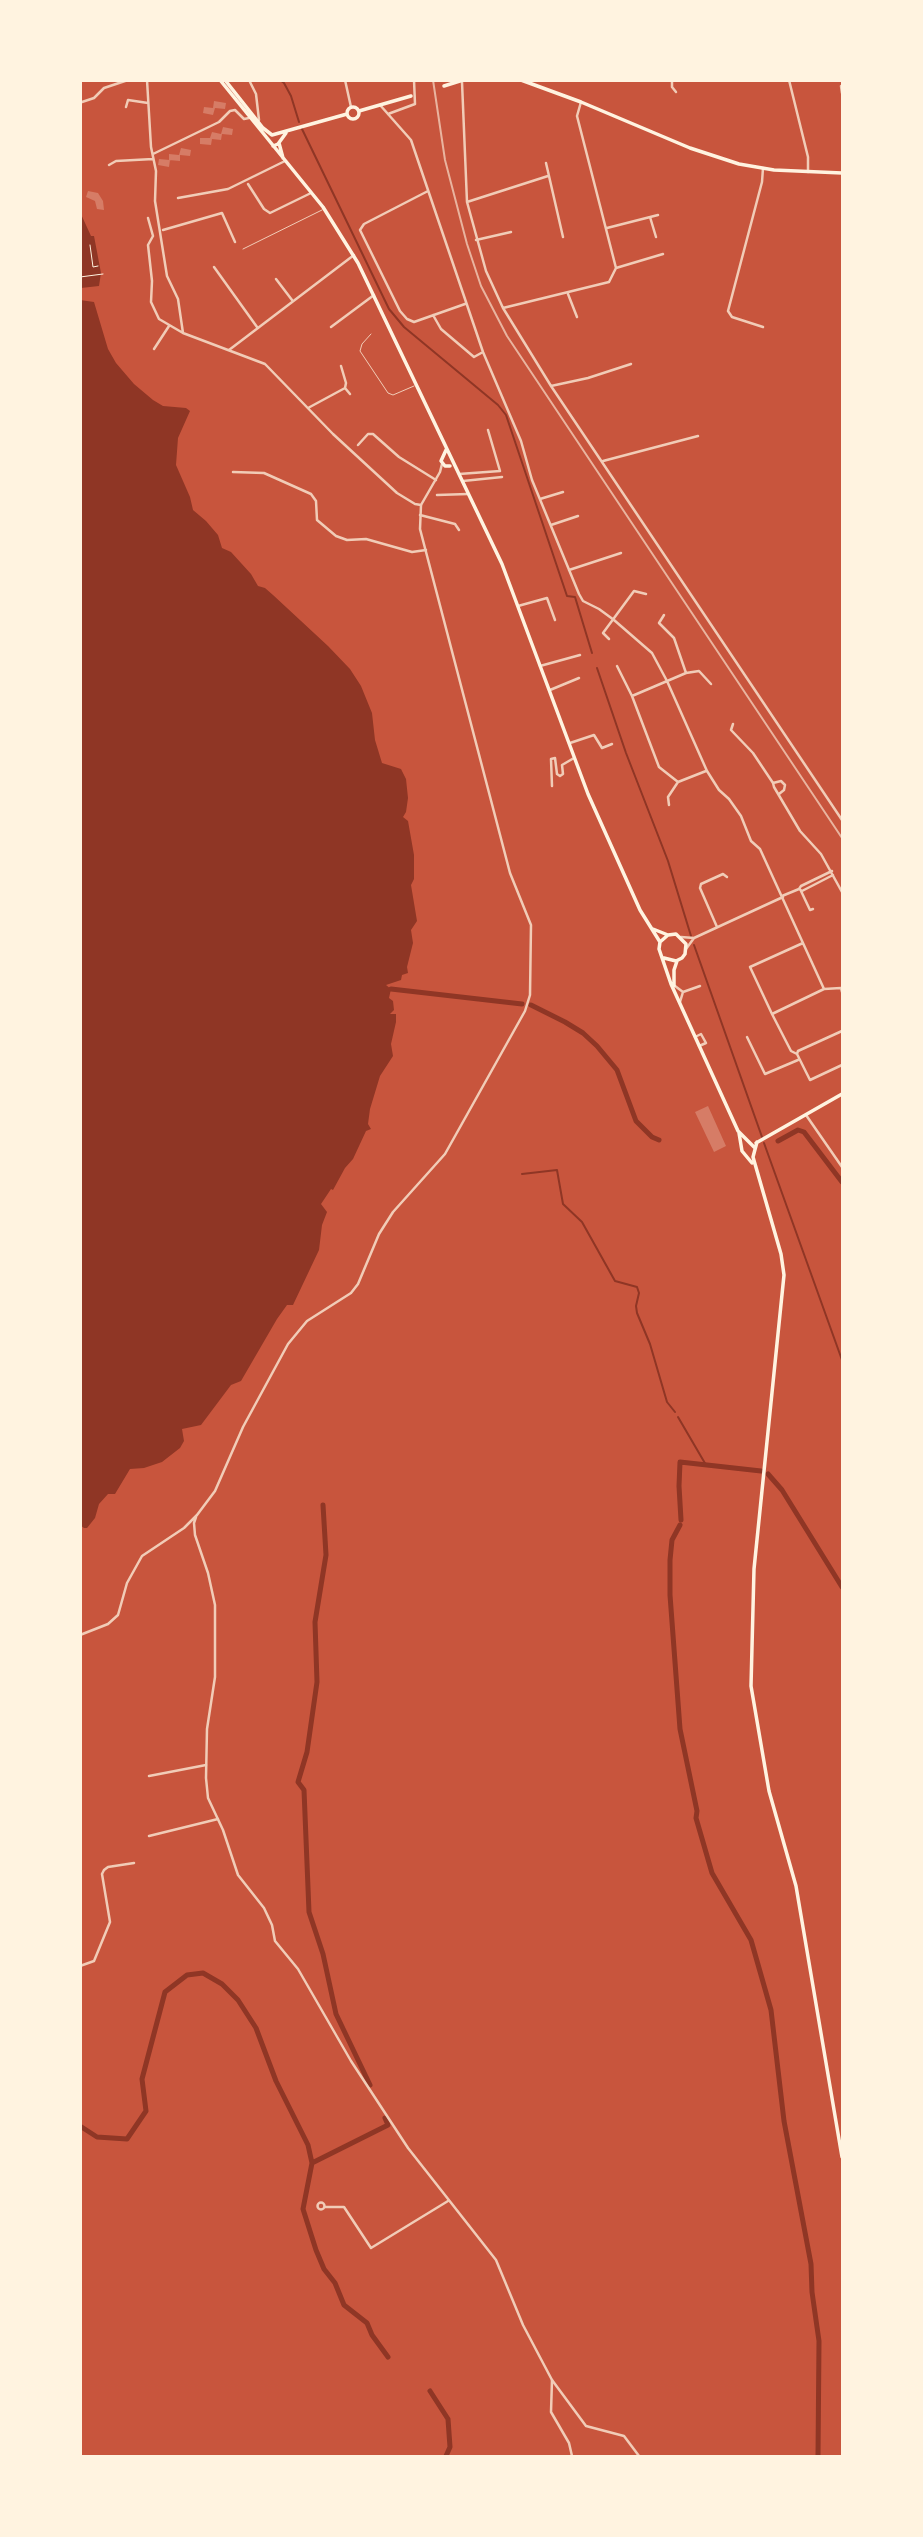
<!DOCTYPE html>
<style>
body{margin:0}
#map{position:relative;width:923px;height:2537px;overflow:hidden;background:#c8553d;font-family:Lora,serif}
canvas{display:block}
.frame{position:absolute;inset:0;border:82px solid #fff3e0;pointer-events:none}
</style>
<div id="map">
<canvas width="923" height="2537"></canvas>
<div class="frame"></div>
</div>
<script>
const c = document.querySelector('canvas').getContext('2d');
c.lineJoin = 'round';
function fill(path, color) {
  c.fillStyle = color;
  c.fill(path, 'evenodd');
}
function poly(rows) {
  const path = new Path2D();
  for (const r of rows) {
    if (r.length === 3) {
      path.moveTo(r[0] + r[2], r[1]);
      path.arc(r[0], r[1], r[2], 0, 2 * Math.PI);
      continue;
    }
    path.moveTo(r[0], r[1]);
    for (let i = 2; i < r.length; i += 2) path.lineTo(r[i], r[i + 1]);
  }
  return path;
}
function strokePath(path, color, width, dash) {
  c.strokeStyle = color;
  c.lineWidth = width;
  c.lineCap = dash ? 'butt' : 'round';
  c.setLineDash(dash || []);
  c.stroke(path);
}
fill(poly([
 [80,212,91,236,94,236,101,273,99,286,81,288],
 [80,300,94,302,108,349,116,363,134,384,153,400,163,406,186,408,190,411,178,438,176,465,190,497,193,510,206,521,218,535,222,548,231,552,251,574,258,586,265,588,273,595,328,646,350,669,361,686,372,713,375,740,382,763,401,769,406,779,408,798,406,812,403,817,408,821,414,855,414,879,411,885,417,921,411,930,413,943,407,967,408,973,402,975,401,980,386,985,391,989,389,998,393,1001,394,1010,390,1014,396,1014,396,1022,391,1044,393,1056,380,1076,370,1109,368,1124,371,1129,366,1131,353,1159,345,1168,333,1190,331,1189,321,1204,327,1212,322,1225,319,1250,293,1305,287,1305,277,1319,241,1381,231,1385,201,1425,182,1429,184,1441,180,1448,162,1462,144,1468,130,1469,115,1494,108,1494,99,1504,95,1518,87,1528,84,1528,80,1525]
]), '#8f3625');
strokePath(poly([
 [280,80,284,83,291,96,299,122],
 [302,129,389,309,404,327,498,405,506,415,567,596,575,597,592,653],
 [597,668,626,753,668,861,691,936],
 [694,945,762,1137],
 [764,1143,842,1360],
 [522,1174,557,1170,563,1204,582,1222,615,1281,637,1287,639,1293,636,1306,637,1313,650,1344,667,1402,675,1412],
 [678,1417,706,1465]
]), '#8f3625', 2);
strokePath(poly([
 [391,989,522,1004],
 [531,1005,565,1022,583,1033,597,1046,617,1070,636,1121,652,1137,659,1140],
 [778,1141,798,1130,804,1132,842,1182],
 [768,1474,782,1490,842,1587],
 [323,1505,326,1555,315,1622,317,1682,307,1752,298,1782,304,1790,309,1912,323,1954,336,2014,370,2085],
 [681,1520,679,1486,680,1462,761,1471],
 [680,1525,672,1540,670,1560,670,1595,680,1729,697,1811,696,1818,712,1873,751,1940,771,2010,784,2121,811,2264,812,2292,819,2341,818,2456],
 [80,2126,97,2137,127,2139,146,2111,142,2079,165,1992,187,1975,203,1973,222,1984,238,2000,256,2028,276,2081,308,2145,312,2163,388,2125,385,2118],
 [312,2163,303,2209,316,2250,324,2269,335,2283,344,2305,367,2323,372,2335,388,2357],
 [430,2391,448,2419,450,2447,446,2456]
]), '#8f3625', 5);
fill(poly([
 [214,101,226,103,225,109,215,108,213,115,203,113,204,107,213,108],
 [223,127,233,129,232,135,222,134,221,140,212,139,211,145,200,144,200,138,210,138,212,132,221,134],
 [181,148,191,150,190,156,180,155,180,161,169,160,169,154,179,155],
 [159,159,170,160,169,167,158,165],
 [88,191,98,193,103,201,104,210,97,209,95,201,86,197],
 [708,1106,726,1146,714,1152,695,1112]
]), '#d67c66');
strokePath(poly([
 [90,245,93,267,98,266],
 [80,277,103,274]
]), '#fff3e0', 1);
strokePath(poly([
 [243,249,322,210],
 [371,334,362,344,360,351,388,393,393,395,414,386]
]), '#f1ccb7', 1);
strokePath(poly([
 [147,80,151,147,156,171,155,201,167,276,178,299,183,333],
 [249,80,256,94,259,120,257,122],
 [345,80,351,107],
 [672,80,672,87,676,92],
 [789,80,808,157,808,172],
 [462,82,467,202,486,271,503,308,551,386,842,820],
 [841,86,842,93],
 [82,102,94,98,104,88,128,80],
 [581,102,577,116,616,268],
 [380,105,411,140,483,352,521,441,532,480,579,594,583,601,599,609,614,620,652,653,667,681,707,771,719,790,729,799,741,816,751,841,760,849,824,989,841,988,842,992],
 [126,107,128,100,148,103],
 [388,114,415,104,414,80],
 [153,154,219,122,230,111,235,110,244,119,249,118],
 [546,163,563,237],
 [109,165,116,161,153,159],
 [763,168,762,182,728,311,732,317,763,327],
 [248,184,264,209,270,213,311,193],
 [428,191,364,224,360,230,400,311,407,319,414,322,465,304],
 [178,198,228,189,285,161],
 [467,202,548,176],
 [650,217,656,237],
 [148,218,153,236,148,245,152,281,151,302,159,319,183,333,265,364,333,434,397,493,415,504,421,505],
 [607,228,658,215],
 [163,230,222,213,235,242],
 [476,240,511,232],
 [214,267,257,327],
 [276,279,292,300],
 [568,294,577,317],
 [503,308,609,282,616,268,663,254],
 [433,315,441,329,474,357,483,352],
 [331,327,374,295],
 [154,349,169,326],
 [229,350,354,255],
 [341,366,346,383,345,388],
 [551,386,588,378,631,364],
 [308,408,345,388,350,394],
 [358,445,368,434,373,434,399,457,436,480],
 [603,461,698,436],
 [233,472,264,473,311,494,316,501,317,520,336,536,347,540,366,539,412,552,426,550],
 [459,474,500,471,488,430],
 [463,481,502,477],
 [437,495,468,494],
 [540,499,563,492],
 [420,515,455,524,459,530],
 [551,525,578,516],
 [569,570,621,553],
 [518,606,547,598,555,620],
 [664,615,659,623,674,638,686,673],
 [609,639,603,633,634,591,646,594],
 [540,666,580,655],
 [617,666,632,696,659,767,678,782],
 [550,690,579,678],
 [632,696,686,673,699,671,711,684],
 [733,724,731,730,753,753,773,783],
 [570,743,594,735,602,748,612,744],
 [552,786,551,759,555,758,557,774,560,776,563,774,562,765,574,758],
 [779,794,784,790,785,785,781,781,773,783,774,787,800,831,821,854,842,892],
 [669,805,668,797,678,782,706,771],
 [799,889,801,886,832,871],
 [801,891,810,910,813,909],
 [782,896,799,889,802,891,833,875],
 [717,927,700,888,701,884,723,874,727,877],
 [681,937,694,938,686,949],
 [694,938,783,897],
 [803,943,750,967,772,1014,824,989],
 [675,986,683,992,680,1002],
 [683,992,700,986],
 [772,1014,791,1051,797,1054],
 [842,1031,798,1051,797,1054,810,1080,842,1065],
 [695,1037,701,1034,706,1043,699,1046],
 [747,1037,765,1074,798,1060],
 [806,1115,842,1167],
 [149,1776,206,1765],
 [149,1836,218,1819],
 [80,1966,94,1961,110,1922,102,1874,104,1870,108,1867,134,1863],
 [321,2206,3.5],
 [325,2207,344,2207,371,2248,448,2201],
 [552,2380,551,2412,569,2443,572,2456]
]), '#f1ccb7', 2.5);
strokePath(poly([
 [196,1517,194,1523,195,1535,208,1573,215,1605,215,1677,207,1729,206,1778,208,1798,223,1830,238,1875,264,1908,272,1925,275,1941,298,1969,351,2061,408,2148,496,2260,523,2325,552,2380,586,2426,624,2436,639,2456],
 [80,1635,108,1624,118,1615,127,1583,142,1556,184,1528,197,1515,215,1491,243,1427,288,1344,307,1321,351,1293,358,1284,379,1234,393,1212,445,1154,525,1011,530,995,531,925,510,873,420,529,421,505,440,472,442,464]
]), '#f1ccb7', 2.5);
strokePath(poly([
 [220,80,323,207,358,263,502,564,588,794,640,910,660,942],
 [225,80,263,128,272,135],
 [521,80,581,102,690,148,739,164,774,170,842,173],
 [444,86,463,80],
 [353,113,6],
 [359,111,411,96],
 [272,135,347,114],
 [279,143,283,158],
 [273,146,278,144,286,133],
 [446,450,441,461,445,466,450,466],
 [653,929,668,935,676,934,686,944,685,954,682,958,676,961,664,958],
 [668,935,660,942,659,949,671,984,738,1131,754,1147],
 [674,986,674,970,677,961],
 [739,1133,742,1151,752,1163],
 [757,1142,753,1157,781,1254,784,1275,754,1569,751,1686,769,1791,796,1886,842,2157],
 [756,1143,842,1094]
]), '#fff3e0', 3.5);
strokePath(poly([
 [433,80,445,160,467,244,481,286,507,336,842,838]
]), '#e9b49f', 2);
</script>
